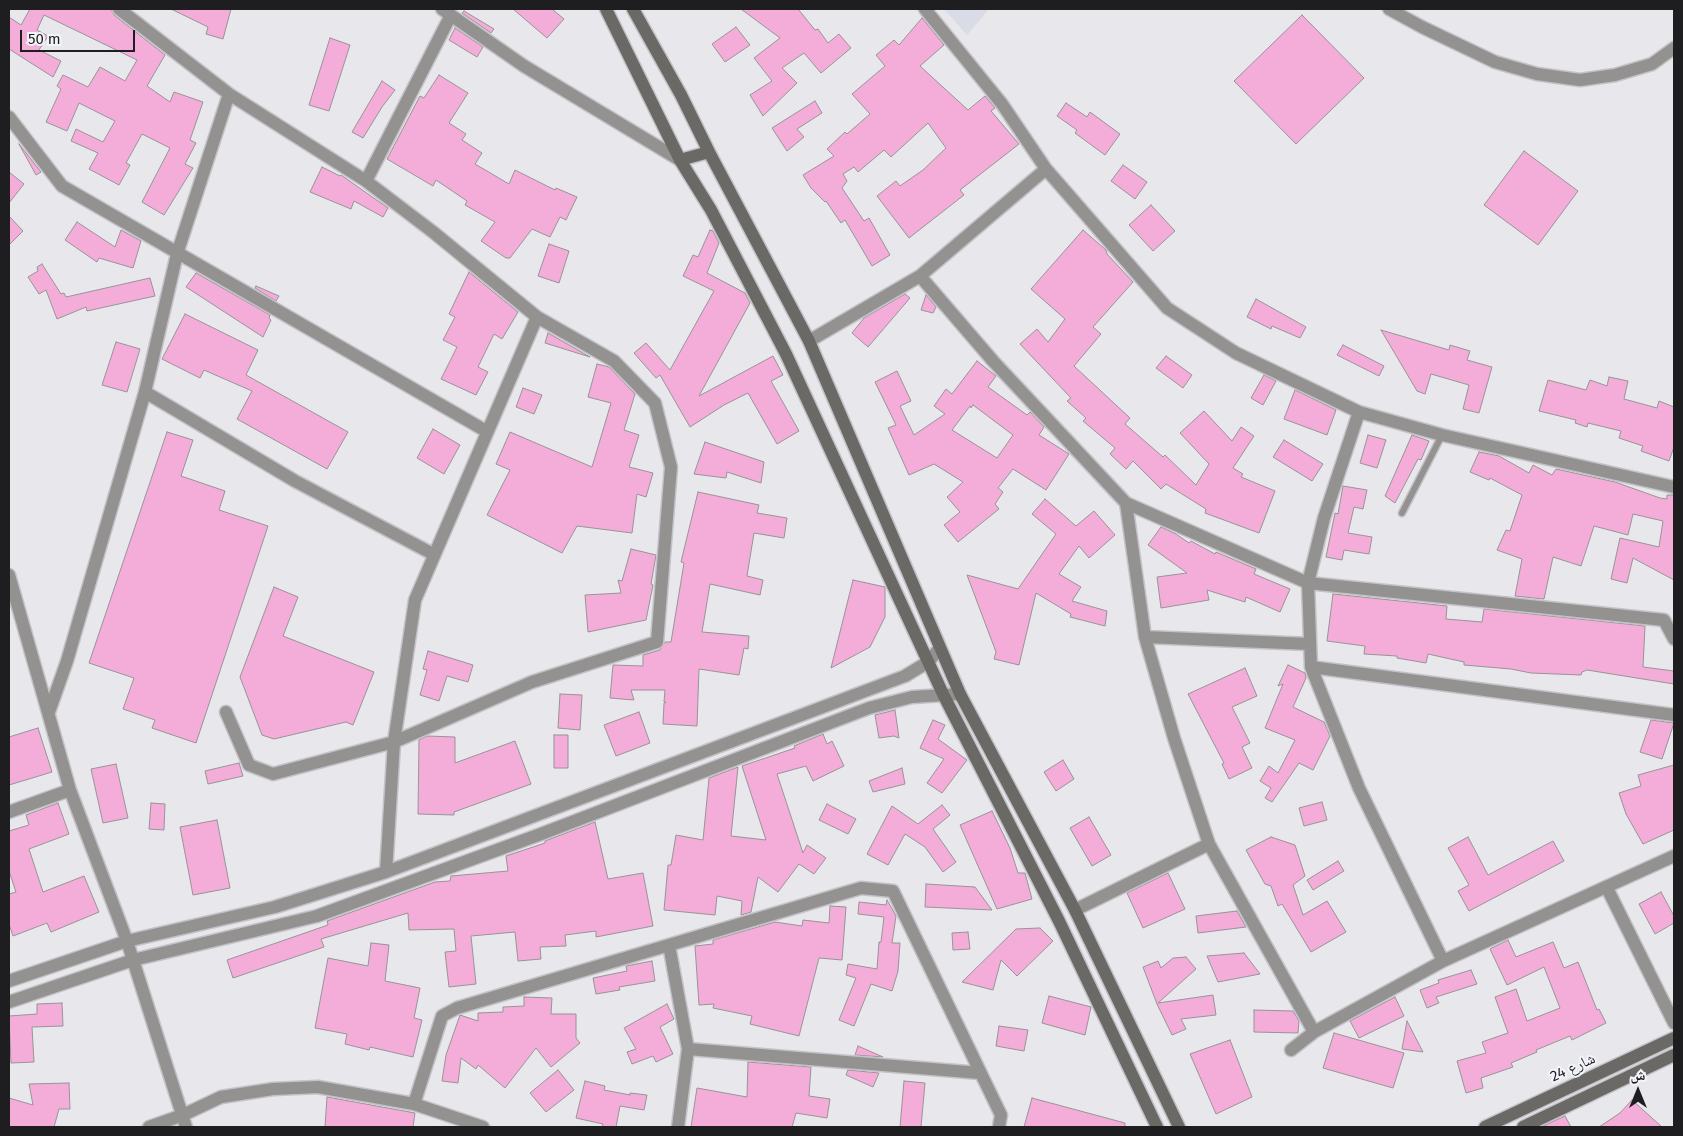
<!DOCTYPE html>
<meta charset="utf-8">
<style>
body{margin:0}
#map{position:relative;width:1683px;height:1136px;overflow:hidden;background:#e7e7ec;font-family:"Fira Sans","Noto Naskh Arabic",sans-serif}
canvas{display:block}
.frame{position:absolute;inset:0;border:10px solid #1e1e20;pointer-events:none}
.north{position:absolute;left:1613px;top:1066px;width:50px;height:50px;-webkit-text-stroke:4px #f4f5fa;paint-order:stroke;rotate:0deg;font-size:14px;font-weight:700;line-height:20px;text-align:center;color:#1e1e20}
.north::after{content:'';display:block;margin:auto;width:18px;height:22px;background:#1e1e20;clip-path:polygon(50% 0,100% 100%,50% 72%,0 100%)}
.scale{position:absolute;left:20px;top:30px;width:115px;height:22px;box-sizing:border-box;border:2px solid #1e1e20;border-top:0;padding-left:6px;font-size:15px;line-height:18px;white-space:nowrap;color:#1e1e20;-webkit-text-stroke:4px #f4f5fa;paint-order:stroke}
</style>
<div id="map">
<canvas width="1683" height="1136"></canvas>
<div class="frame"></div>
<div class="north">ش</div>
<div class="scale">50 m</div>
</div>
<script>
const c = document.querySelector('canvas').getContext('2d');
c.lineJoin = 'round';
function fill(path, color) {
  c.fillStyle = color;
  c.fill(path, 'evenodd');
}
function poly(rows) {
  const path = new Path2D();
  for (const r of rows) {
    path.moveTo(r[0], r[1]);
    for (let i = 2; i < r.length; i += 2) path.lineTo(r[i], r[i + 1]);
  }
  return path;
}
function strokePath(path, color, width, dash) {
  c.strokeStyle = color;
  c.lineWidth = width;
  c.lineCap = dash ? 'butt' : 'round';
  c.setLineDash(dash || []);
  c.stroke(path);
}
function label(font, color, halo, rows, align = 'center') {
  c.font = font + ' "Fira Sans","Noto Naskh Arabic",sans-serif';
  c.lineWidth = 4;
  c.setLineDash([]);
  c.textBaseline = 'middle';
  c.strokeStyle = halo;
  c.fillStyle = color;
  for (const [text, x, y, turn = 0] of rows) {
    c.save();
    c.translate(x, y);
    c.rotate((+turn || 0) * Math.PI / 180);
    c.textAlign = isNaN(turn) ? turn : align;
    if (halo) c.strokeText(text, 0, 0);
    c.fillText(text, 0, 0);
    c.restore();
  }
}
fill(poly([
 [944,9,989,9,967,35]
]), '#d9dbe7');
const building = poly([
 [30,9,111,9,114,15,165,55,147,86,170,102,174,92,203,102,190,140,196,143,185,164,193,168,164,215,142,202,170,148,142,134,126,163,130,165,119,185,89,169,98,153,71,141,76,129,103,142,115,121,79,103,67,131,46,122,61,89,57,86,63,75,88,87,100,67,125,81,137,60,44,15,37,30,48,36,39,50,61,61,53,77,9,49,9,17,21,25,30,9],
 [171,9,231,9,223,39,206,34,208,27,171,9],
 [513,9,552,9,564,19,547,38,513,9],
 [741,9,798,9,815,30,818,29,828,43,839,34,851,48,821,73,804,53,782,68,797,83,763,116,750,95,772,81,754,58,780,38,741,9],
 [464,11,494,29,491,33,462,13,464,11],
 [1302,15,1364,78,1296,144,1234,81,1302,15],
 [922,18,944,45,920,66,968,110,985,96,995,108,991,111,1019,144,960,190,964,195,909,238,877,196,896,181,900,186,923,170,946,148,928,123,891,157,884,150,858,172,854,167,843,174,847,181,842,188,864,221,869,218,890,255,872,266,845,220,841,223,826,201,825,202,811,188,803,175,834,156,827,149,845,132,847,134,870,114,852,94,885,66,876,55,894,40,899,45,922,18],
 [736,27,750,45,725,62,712,44,736,27],
 [455,28,483,47,477,57,449,40,455,28],
 [330,38,350,45,329,111,309,105,330,38],
 [439,75,468,93,449,123,466,134,462,140,482,153,475,164,509,184,515,170,555,190,556,188,577,197,566,220,560,217,550,237,532,229,510,258,506,258,481,241,495,222,465,205,467,201,436,180,433,186,387,159,420,96,424,98,439,75],
 [382,81,395,90,382,107,363,138,352,132,382,81],
 [815,101,822,113,797,129,804,137,787,151,772,128,815,101],
 [1066,103,1087,117,1090,112,1120,134,1105,155,1075,133,1077,130,1057,116,1066,103],
 [19,144,41,172,36,175,19,144],
 [1524,151,1578,191,1538,245,1484,205,1524,151],
 [1123,165,1147,182,1135,199,1111,181,1123,165],
 [322,167,340,176,341,175,388,208,383,217,354,201,351,209,310,192,322,167],
 [9,172,24,184,9,203,9,172],
 [1151,205,1175,231,1153,251,1129,225,1151,205],
 [9,216,23,231,9,245,9,216],
 [77,222,115,247,121,230,141,241,133,268,99,258,97,262,65,240,77,222],
 [710,230,713,231,719,243,707,273,745,293,750,303,699,396,773,356,783,375,771,381,799,431,777,444,748,393,724,405,690,427,660,375,656,378,634,353,646,343,670,370,714,291,683,276,693,255,698,257,710,230],
 [1083,230,1106,250,1107,254,1133,282,1093,327,1101,334,1074,366,1130,418,1125,424,1163,457,1165,455,1196,485,1209,464,1180,433,1204,411,1232,441,1241,427,1254,436,1233,468,1243,474,1241,477,1275,491,1259,533,1205,513,1206,509,1166,484,1161,489,1133,461,1126,469,1110,454,1115,448,1083,421,1086,418,1067,401,1071,398,1020,344,1037,329,1048,342,1065,319,1031,289,1083,230],
 [549,244,569,251,559,283,538,276,549,244],
 [42,264,61,294,64,293,66,297,150,278,155,296,87,311,86,307,57,319,46,290,39,294,28,277,38,271,37,267,42,264],
 [469,272,518,312,502,339,494,334,478,367,488,372,476,395,441,379,457,347,443,340,455,317,449,314,469,272],
 [196,273,270,315,269,318,271,320,263,337,186,287,196,273],
 [256,286,279,296,276,301,255,288,256,286],
 [905,294,910,298,868,347,852,333,864,318,905,294],
 [926,295,936,307,933,313,921,310,926,295],
 [1256,299,1306,327,1300,338,1272,326,1271,329,1247,317,1256,299],
 [185,314,258,350,246,375,348,432,327,469,237,419,252,391,204,370,200,378,162,359,185,314],
 [1381,330,1449,350,1450,345,1470,351,1467,360,1492,367,1479,413,1463,409,1469,385,1431,374,1425,394,1417,391,1381,330],
 [548,333,590,357,545,343,548,333],
 [116,342,140,349,127,392,102,385,116,342],
 [1343,345,1384,366,1379,376,1337,355,1343,345],
 [1166,356,1192,375,1183,388,1156,368,1166,356],
 [977,361,996,376,988,387,1027,415,1030,412,1044,427,1039,435,1069,454,1046,490,1013,469,998,488,1003,492,995,504,999,509,958,542,944,525,960,512,947,497,963,482,934,464,909,475,888,428,896,425,875,382,897,371,911,401,900,406,914,435,945,414,934,406,946,389,952,394,977,361],
 [973,405,1013,435,997,458,952,430,970,406,971,408,973,405],
 [597,364,609,367,635,394,624,430,639,435,629,467,653,473,646,497,637,494,632,533,577,526,562,553,487,515,510,470,496,464,510,432,592,467,611,403,588,397,597,364],
 [1264,375,1276,381,1263,405,1251,398,1264,375],
 [1609,377,1628,381,1624,399,1657,408,1659,401,1674,407,1674,447,1669,461,1641,451,1643,446,1619,438,1621,431,1588,423,1587,427,1575,423,1576,420,1539,411,1548,380,1586,390,1590,380,1607,386,1609,377],
 [523,388,542,395,534,414,516,407,523,388],
 [1295,390,1336,410,1327,435,1284,419,1295,390],
 [433,429,460,445,444,474,417,458,433,429],
 [167,432,193,440,181,476,225,491,219,510,268,526,196,743,152,728,155,720,123,709,134,678,89,663,167,432],
 [1368,435,1386,440,1377,468,1360,463,1368,435],
 [1412,435,1429,441,1421,460,1418,459,1395,503,1385,496,1412,435],
 [1284,440,1323,464,1312,481,1273,457,1284,440],
 [705,442,764,462,761,483,727,472,726,478,694,474,705,442],
 [1479,452,1499,456,1529,473,1533,465,1552,475,1556,469,1615,482,1660,498,1667,499,1667,495,1674,495,1674,580,1633,558,1627,583,1611,579,1620,538,1659,547,1663,521,1633,514,1628,535,1594,526,1581,566,1553,557,1544,599,1515,596,1522,559,1497,550,1506,530,1510,531,1522,495,1490,478,1489,480,1470,472,1479,452],
 [1343,486,1367,490,1363,509,1354,507,1348,533,1372,537,1369,554,1344,550,1342,560,1326,557,1335,513,1338,514,1343,486],
 [698,492,759,505,757,513,787,518,784,538,754,533,747,576,763,580,760,595,710,584,702,632,749,636,748,649,744,648,739,675,699,669,697,726,663,724,664,703,666,702,664,702,665,690,631,690,634,700,610,698,613,665,643,666,643,655,660,650,665,642,671,642,684,563,681,562,698,492],
 [1045,499,1076,526,1094,511,1115,535,1089,558,1079,546,1059,574,1081,587,1072,601,1107,611,1105,626,1070,617,1071,614,1036,593,1019,665,994,659,996,652,967,575,1018,589,1056,534,1032,514,1045,499],
 [1161,527,1176,534,1189,543,1191,541,1215,554,1216,552,1256,569,1254,574,1290,589,1280,612,1246,597,1245,602,1207,590,1209,600,1161,608,1157,577,1187,573,1148,545,1161,527],
 [631,549,656,555,651,584,653,585,646,620,588,632,585,595,621,593,618,580,622,581,631,549],
 [853,580,885,587,885,617,870,647,831,668,853,580],
 [274,587,298,597,283,636,374,672,353,725,346,722,274,739,262,735,240,677,274,587],
 [1333,594,1447,606,1446,619,1482,622,1484,609,1645,626,1643,667,1674,671,1674,684,1587,670,1582,672,1581,675,1531,673,1511,669,1464,665,1464,662,1428,654,1426,663,1397,658,1397,656,1364,654,1365,646,1327,641,1333,594],
 [428,651,473,665,468,682,447,676,439,701,420,695,427,670,423,669,428,651],
 [1288,665,1305,673,1306,678,1293,707,1324,722,1330,736,1313,770,1299,763,1272,802,1265,798,1271,788,1260,781,1269,766,1278,773,1295,740,1265,728,1283,684,1278,686,1288,665],
 [1245,668,1257,696,1232,707,1250,743,1242,747,1252,768,1229,779,1222,764,1224,763,1188,694,1245,668],
 [560,694,582,695,580,730,558,728,560,694],
 [895,710,899,738,894,736,879,738,875,715,895,710],
 [639,712,650,743,616,756,604,725,639,712],
 [933,720,945,725,938,739,967,760,942,793,927,783,944,759,920,748,933,720],
 [1651,720,1674,723,1662,759,1640,752,1651,720],
 [38,728,52,772,9,785,9,737,38,728],
 [823,734,827,744,832,741,844,766,813,781,806,766,777,774,803,853,807,845,826,858,814,874,799,864,778,892,758,877,751,912,741,915,742,901,717,896,715,915,664,910,668,865,671,865,676,835,703,840,709,778,738,767,731,836,766,840,742,766,795,748,794,746,823,734],
 [554,735,568,735,568,768,554,768,554,735],
 [427,736,455,737,455,763,515,741,531,784,454,812,454,815,418,814,419,740,427,736],
 [1063,760,1074,779,1056,791,1044,772,1063,760],
 [239,763,243,776,208,784,205,771,239,763],
 [116,764,128,818,103,823,91,769,116,764],
 [1674,765,1674,830,1643,844,1626,814,1619,793,1641,786,1638,775,1674,765],
 [902,768,905,784,873,792,869,781,902,768],
 [1322,802,1327,820,1304,826,1299,808,1322,802],
 [58,803,69,834,29,849,43,892,84,876,99,912,51,932,47,923,13,936,9,924,9,894,16,892,9,871,9,831,29,825,26,815,58,803],
 [151,803,165,804,164,830,149,829,151,803],
 [827,804,856,819,848,834,819,820,827,804],
 [942,805,950,815,933,829,956,862,943,872,925,847,905,834,888,865,867,854,892,806,918,824,942,805],
 [992,811,1010,848,1018,873,1025,873,1032,899,997,909,960,825,992,811],
 [1089,817,1111,855,1092,866,1070,828,1089,817],
 [217,820,230,888,193,895,180,827,217,820],
 [595,822,608,879,643,873,653,926,596,937,596,931,565,935,566,946,540,947,541,959,518,961,515,932,471,936,476,984,449,987,445,952,456,951,454,929,409,930,408,913,321,939,324,947,233,978,227,960,328,925,327,921,435,882,450,881,451,876,508,871,506,856,545,843,545,841,595,822],
 [1271,837,1295,845,1305,876,1293,885,1303,915,1327,901,1346,932,1311,952,1282,904,1278,906,1271,886,1265,884,1246,850,1271,837],
 [1468,837,1488,875,1553,841,1564,861,1469,911,1458,891,1469,885,1448,848,1468,837],
 [1338,861,1344,871,1313,890,1307,880,1338,861],
 [1168,873,1185,909,1143,928,1127,893,1168,873],
 [926,884,975,887,992,910,925,907,926,884],
 [1661,892,1674,916,1674,923,1655,934,1639,904,1661,892],
 [887,900,896,916,892,943,900,943,898,971,892,991,871,984,854,1026,839,1020,856,978,846,975,848,964,877,969,879,942,881,942,884,917,858,914,859,902,886,905,887,900],
 [830,906,846,907,842,960,819,958,799,1036,750,1024,752,1016,713,1008,714,1004,699,1005,695,946,713,944,713,940,775,922,802,926,803,920,829,923,830,906],
 [1237,911,1246,927,1198,933,1196,916,1237,911],
 [1040,928,1053,941,1017,976,1001,960,993,990,962,982,1016,929,1040,928],
 [968,932,970,949,953,950,952,933,968,932],
 [1508,940,1516,957,1553,942,1564,968,1578,962,1597,1010,1599,1009,1606,1023,1572,1040,1570,1036,1536,1050,1537,1052,1511,1063,1513,1067,1481,1078,1483,1088,1466,1093,1457,1061,1486,1053,1482,1042,1508,1033,1495,997,1516,989,1527,1021,1560,1008,1544,967,1507,985,1490,949,1508,940],
 [371,943,389,945,385,981,420,988,414,1018,422,1020,413,1057,370,1047,369,1050,345,1044,347,1034,315,1028,328,958,368,966,371,943],
 [1244,953,1260,974,1218,982,1207,956,1244,953],
 [1186,957,1196,969,1158,1003,1213,995,1216,1015,1181,1019,1186,1029,1172,1035,1157,1004,1143,967,1158,961,1161,968,1173,958,1186,957],
 [652,961,655,981,619,987,620,990,596,994,593,978,627,971,626,966,652,961],
 [1471,970,1477,984,1436,997,1439,1003,1427,1008,1420,990,1439,983,1438,980,1471,970],
 [1049,996,1091,1007,1085,1035,1042,1023,1049,996],
 [524,997,552,998,551,1014,576,1014,576,1038,580,1043,551,1067,536,1048,505,1088,478,1065,476,1069,461,1058,458,1083,442,1081,446,1055,460,1015,478,1021,478,1013,503,1012,503,1007,524,1006,524,997],
 [1395,997,1404,1016,1359,1038,1350,1021,1395,997],
 [62,1003,63,1026,32,1027,34,1062,11,1063,9,1016,37,1014,37,1004,62,1003],
 [667,1004,674,1019,660,1027,673,1054,656,1062,653,1056,632,1064,627,1052,636,1049,624,1028,667,1004],
 [1254,1010,1293,1011,1299,1021,1298,1033,1254,1032,1254,1010],
 [1407,1021,1423,1052,1402,1049,1407,1021],
 [999,1026,1028,1030,1024,1051,996,1046,999,1026],
 [1334,1033,1404,1053,1393,1088,1323,1068,1334,1033],
 [1230,1040,1252,1097,1216,1114,1190,1054,1230,1040],
 [858,1046,883,1057,855,1055,858,1046],
 [748,1062,811,1067,809,1096,830,1099,827,1118,796,1113,792,1127,691,1127,697,1088,747,1097,748,1062],
 [558,1070,574,1090,546,1112,530,1093,558,1070],
 [848,1070,879,1073,873,1087,846,1075,848,1070],
 [585,1081,605,1086,604,1090,630,1095,630,1093,647,1095,644,1110,620,1106,616,1127,602,1127,603,1124,576,1118,585,1081],
 [904,1081,925,1083,921,1127,900,1127,904,1081],
 [69,1083,70,1109,59,1109,54,1127,9,1127,9,1098,33,1105,29,1084,69,1083],
 [327,1097,415,1113,413,1127,325,1127,327,1097],
 [1032,1098,1125,1123,1125,1127,1024,1127,1032,1098],
 [1632,1100,1662,1127,1599,1127,1620,1113,1632,1100],
 [1565,1116,1571,1127,1541,1127,1565,1116]
]);
fill(building, '#f4add9');
strokePath(building, '#989396', 1);
const lane = poly([
 [1402,513,1442,435]
]);
const street = poly([
 [119,9,229,94,366,181,433,232,537,317,614,361,655,403,671,467,657,642,532,682,394,742,273,774,249,765,226,712],
 [442,9,524,66,680,160],
 [925,9,1002,104,1046,169,1167,308,1236,353,1359,412,1442,435,1674,487],
 [1389,9,1422,27,1495,62,1537,74,1580,80,1615,75,1652,64,1674,48],
 [9,117,62,186,486,431],
 [366,181,451,15],
 [920,276,993,361,1126,503,1308,583,1664,620,1674,639],
 [809,341,920,276,1046,169],
 [145,392,295,481,433,554],
 [1359,412,1324,518,1308,583,1311,667,1359,788,1443,961],
 [1126,503,1145,637,1174,738,1209,844,1314,1032],
 [9,575,70,790,127,941,186,1127],
 [1145,637,1310,644],
 [1311,667,1674,715],
 [49,712,67,661,145,392,177,254,229,94],
 [9,812,70,790],
 [386,872,394,742,415,600,537,317],
 [1607,888,1674,1023],
 [1075,910,1209,844],
 [669,945,688,1049,678,1127],
 [9,981,127,941,275,907,386,872,905,676,928,662,939,649],
 [9,1002,133,960,317,916,541,834,869,708,912,697,960,694],
 [688,1049,980,1073],
 [1291,1050,1314,1032,1443,961,1674,856],
 [414,1104,442,1016,457,1008,861,888,893,891,1001,1115,999,1127],
 [149,1127,183,1115,221,1097,273,1089,318,1087,414,1104,483,1127]
]);
const secondary = poly([
 [606,9,680,160,711,210,786,354,943,694,1059,921,1157,1127],
 [633,9,681,95,709,152,809,341,960,694,1075,910,1179,1127],
 [680,160,709,152],
 [1485,1127,1674,1038],
 [1523,1127,1674,1055]
]);
strokePath(lane, '#c3c3c7', 9);
strokePath(street, '#c3c3c7', 15);
strokePath(secondary, '#c3c3c7', 15);
strokePath(lane, '#939290', 6);
strokePath(street, '#939290', 12);
strokePath(secondary, '#6a6966', 12);
label('15px', '#1e1e20', '#f4f5fa', [
 ["شارع 24",1573,1068,-25]
]);
</script>
